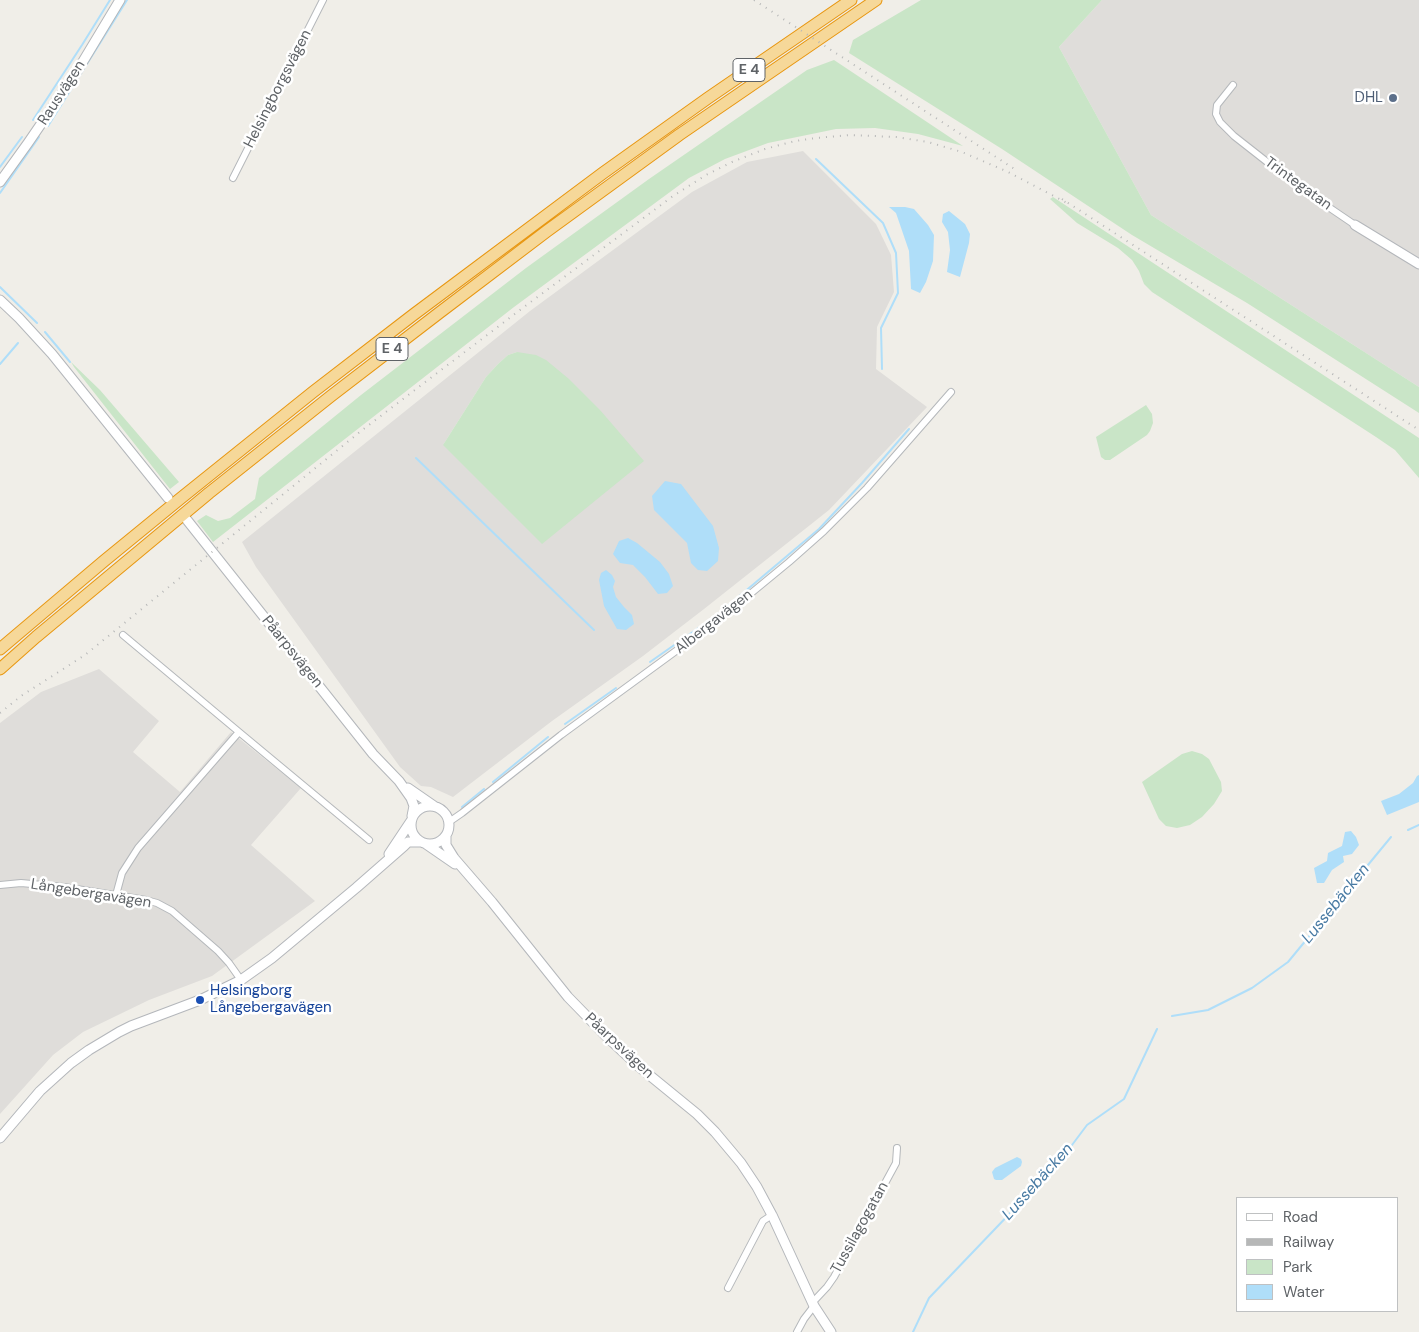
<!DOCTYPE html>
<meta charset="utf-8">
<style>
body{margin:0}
#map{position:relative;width:1419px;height:1332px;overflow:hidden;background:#f0eee8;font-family:"DM Sans",sans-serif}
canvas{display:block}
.legend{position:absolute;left:1236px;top:1197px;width:162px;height:115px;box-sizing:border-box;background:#fff;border:1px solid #bfc1c2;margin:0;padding:6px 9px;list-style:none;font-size:15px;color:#5f6367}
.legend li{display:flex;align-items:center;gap:10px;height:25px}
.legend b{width:25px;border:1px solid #bfc1c2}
</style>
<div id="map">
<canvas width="1419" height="1332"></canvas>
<ul class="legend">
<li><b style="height:6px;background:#fff"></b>Road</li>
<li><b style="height:6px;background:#b6b7b7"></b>Railway</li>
<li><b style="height:14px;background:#c9e5c7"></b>Park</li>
<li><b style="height:14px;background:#afdef9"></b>Water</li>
</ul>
</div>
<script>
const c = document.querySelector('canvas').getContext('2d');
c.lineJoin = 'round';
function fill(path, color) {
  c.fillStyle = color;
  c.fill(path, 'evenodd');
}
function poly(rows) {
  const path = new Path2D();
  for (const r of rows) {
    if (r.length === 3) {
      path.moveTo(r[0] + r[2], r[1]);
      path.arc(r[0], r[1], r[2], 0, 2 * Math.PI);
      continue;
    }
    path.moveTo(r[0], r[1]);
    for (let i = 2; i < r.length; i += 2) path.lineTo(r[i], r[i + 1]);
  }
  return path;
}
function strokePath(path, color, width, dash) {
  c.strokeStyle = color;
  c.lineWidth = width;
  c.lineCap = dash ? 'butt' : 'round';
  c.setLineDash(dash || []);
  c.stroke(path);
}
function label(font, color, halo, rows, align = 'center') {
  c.font = font + ' "DM Sans",sans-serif';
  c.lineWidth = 5;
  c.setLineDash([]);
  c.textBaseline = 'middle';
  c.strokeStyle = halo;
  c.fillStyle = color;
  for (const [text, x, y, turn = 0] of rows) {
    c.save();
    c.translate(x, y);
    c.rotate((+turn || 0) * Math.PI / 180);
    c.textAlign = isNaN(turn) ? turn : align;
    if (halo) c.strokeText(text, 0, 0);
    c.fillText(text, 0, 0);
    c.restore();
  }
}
fill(poly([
 [1102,0,1419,0,1419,387,1151,215,1059,47],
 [803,151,876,224,891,255,894,292,877,327,876,369,927,407,829,510,704,609,643,656,552,721,453,797,431,787,421,786,400,767,256,567,242,542,530,311,692,192,747,162],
 [517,352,443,445,486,377,498,364,508,355],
 [99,669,159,721,133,752,180,792,231,732,301,788,251,845,315,901,212,976,149,1000,83,1032,53,1055,0,1114,0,723,41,692]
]), '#dfddda');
fill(poly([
 [921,0,1102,0,1059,47,1151,215,1419,387,1419,413,1247,303,1132,235,1002,149,849,53,853,40],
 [834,60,963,146,918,134,875,128,836,129,768,143,725,159,689,178,514,307,213,542,197,521,206,515,218,521,230,518,255,499,259,478,361,395,526,268,649,179,807,70],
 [1053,197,1419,438,1419,478,1395,450,1376,437,1152,292,1144,284,1139,271,1132,260,1118,248,1077,223,1050,199],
 [517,352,536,355,546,360,569,379,600,410,644,461,542,544,443,445,486,377,498,364,508,355],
 [71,362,100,390,179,482,170,489,74,367],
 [1146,405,1152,414,1153,423,1150,431,1147,435,1110,460,1105,460,1101,457,1096,437],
 [1192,751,1202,754,1209,759,1221,782,1222,791,1214,804,1202,817,1190,825,1177,828,1166,826,1159,819,1142,782,1182,754]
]), '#c9e5c7');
fill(poly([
 [889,207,905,207,914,209,928,225,934,235,933,261,926,282,920,293,911,289,909,251,896,213],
 [949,211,965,224,970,234,969,243,960,277,947,272,950,250,948,232,942,222,943,214],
 [665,481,681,484,713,526,719,548,718,561,707,571,698,570,691,563,687,543,654,510,652,496],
 [628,538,637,543,660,562,669,574,673,586,667,593,658,594,645,577,633,565,620,563,613,554,619,541],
 [606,570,612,575,615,581,613,587,616,597,624,607,632,615,634,624,626,630,617,629,604,606,599,580,601,573],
 [1419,775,1419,802,1387,815,1381,801,1399,794,1413,783,1417,776],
 [1351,831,1356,837,1359,845,1352,854,1343,856,1344,862,1332,870,1324,883,1317,883,1314,868,1327,861,1328,853,1342,846,1345,832],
 [1017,1157,1021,1159,1022,1162,1021,1166,1002,1180,996,1180,994,1179,992,1172,995,1168]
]), '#afdef9');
strokePath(poly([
 [33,120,82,45,110,0],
 [48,126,127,0],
 [816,159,883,223,896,253,898,293,881,328,882,369],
 [0,167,22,137],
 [0,193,39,137],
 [0,287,37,323],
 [45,332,70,362],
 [0,364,18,343],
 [416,458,594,630],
 [650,662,717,615,819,529,862,483,909,429],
 [565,724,616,688],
 [493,782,548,737],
 [462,807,484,789],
 [1408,830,1419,825],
 [1172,1016,1208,1010,1252,988,1288,962,1391,837],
 [913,1332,929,1298,1060,1161,1087,1125,1124,1099,1157,1029]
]), '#afdef9', 2);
const street = poly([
 [1233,85,1217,105,1216,114,1220,122,1234,136,1299,187,1355,225],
 [233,178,323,0],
 [239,732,369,840],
 [449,822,462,813,561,735,721,618,789,562,824,531,867,488,951,392],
 [0,885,21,883,64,887,146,900,157,903,172,911,218,951,229,963,241,980],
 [116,895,122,873,138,848,239,732,123,635],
 [728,1288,763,1221,772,1215],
 [812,1303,827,1287,834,1277,896,1163,897,1148],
 [797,1332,804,1319,814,1306]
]);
const secondary = poly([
 [0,182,28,143,76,73,120,0],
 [1355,225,1419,264],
 [0,300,19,318,52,354,168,498],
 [187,520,373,754,399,781,411,798,414,806,412,816],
 [408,788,434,806],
 [430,825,19],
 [446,836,446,845,454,858,492,902,568,997,605,1035,637,1065,697,1114,715,1132,741,1163,757,1187,772,1215,814,1306,831,1332],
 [426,844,455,864],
 [389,854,411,821],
 [0,1138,40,1091,71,1063,89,1050,119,1032,131,1026,200,1000,241,980,272,958,356,888,404,846,408,842,419,842]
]);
const highway = poly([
 [0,649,104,561,181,498,313,392,413,315,603,173,708,98,851,0],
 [0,669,36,637,209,493,331,396,439,313,547,231,679,135,876,0]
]);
strokePath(street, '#b5b8bb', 8);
strokePath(secondary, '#b4b7bb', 11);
strokePath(highway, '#e89711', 13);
strokePath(street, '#fff', 6);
strokePath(secondary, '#fff', 9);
strokePath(highway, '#f6d899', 11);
strokePath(poly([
 [754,0,1016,170],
 [1062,199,1419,430],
 [0,713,21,696,85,655,361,431,516,313,673,196,706,175,732,162,765,149,795,141,816,138,850,135,896,137,928,142,962,152,1008,172,1067,203]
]), '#b6b7b7', 2, [1, 6]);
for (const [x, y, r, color] of [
 [1393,98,5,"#5c6f8a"],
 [200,1000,5,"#1a4fb4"]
]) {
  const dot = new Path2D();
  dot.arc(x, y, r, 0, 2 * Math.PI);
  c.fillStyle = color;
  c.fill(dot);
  strokePath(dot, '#fff', 2);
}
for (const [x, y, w] of [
 [749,70,32],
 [392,349,32]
]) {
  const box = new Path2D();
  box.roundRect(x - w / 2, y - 11.5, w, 23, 4);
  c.fillStyle = '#fff';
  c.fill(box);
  strokePath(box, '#5f6367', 1);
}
label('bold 14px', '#5f6367', null, [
 ["E 4",749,70],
 ["E 4",392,349]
]);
label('15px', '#5f6367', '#fff', [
 ["Helsingborgsvägen",278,89,-63],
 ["Rausvägen",62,93,-57],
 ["Trintegatan",1298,184,36],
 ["Albergavägen",714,622,-38],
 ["Påarpsvägen",292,652,51],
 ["Långebergavägen",91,894,9],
 ["Påarpsvägen",619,1046,43],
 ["Tussilagogatan",860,1228,-61]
]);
label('15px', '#4e5e75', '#fff', [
 ["DHL",1383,98]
], 'right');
label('15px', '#164399', '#fff', [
 ["Helsingborg",210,991],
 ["Långebergavägen",210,1008]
], 'left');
label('italic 16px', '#487aa3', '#fff', [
 ["Lussebäcken",1336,904,-51],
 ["Lussebäcken",1038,1182,-48]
]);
</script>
